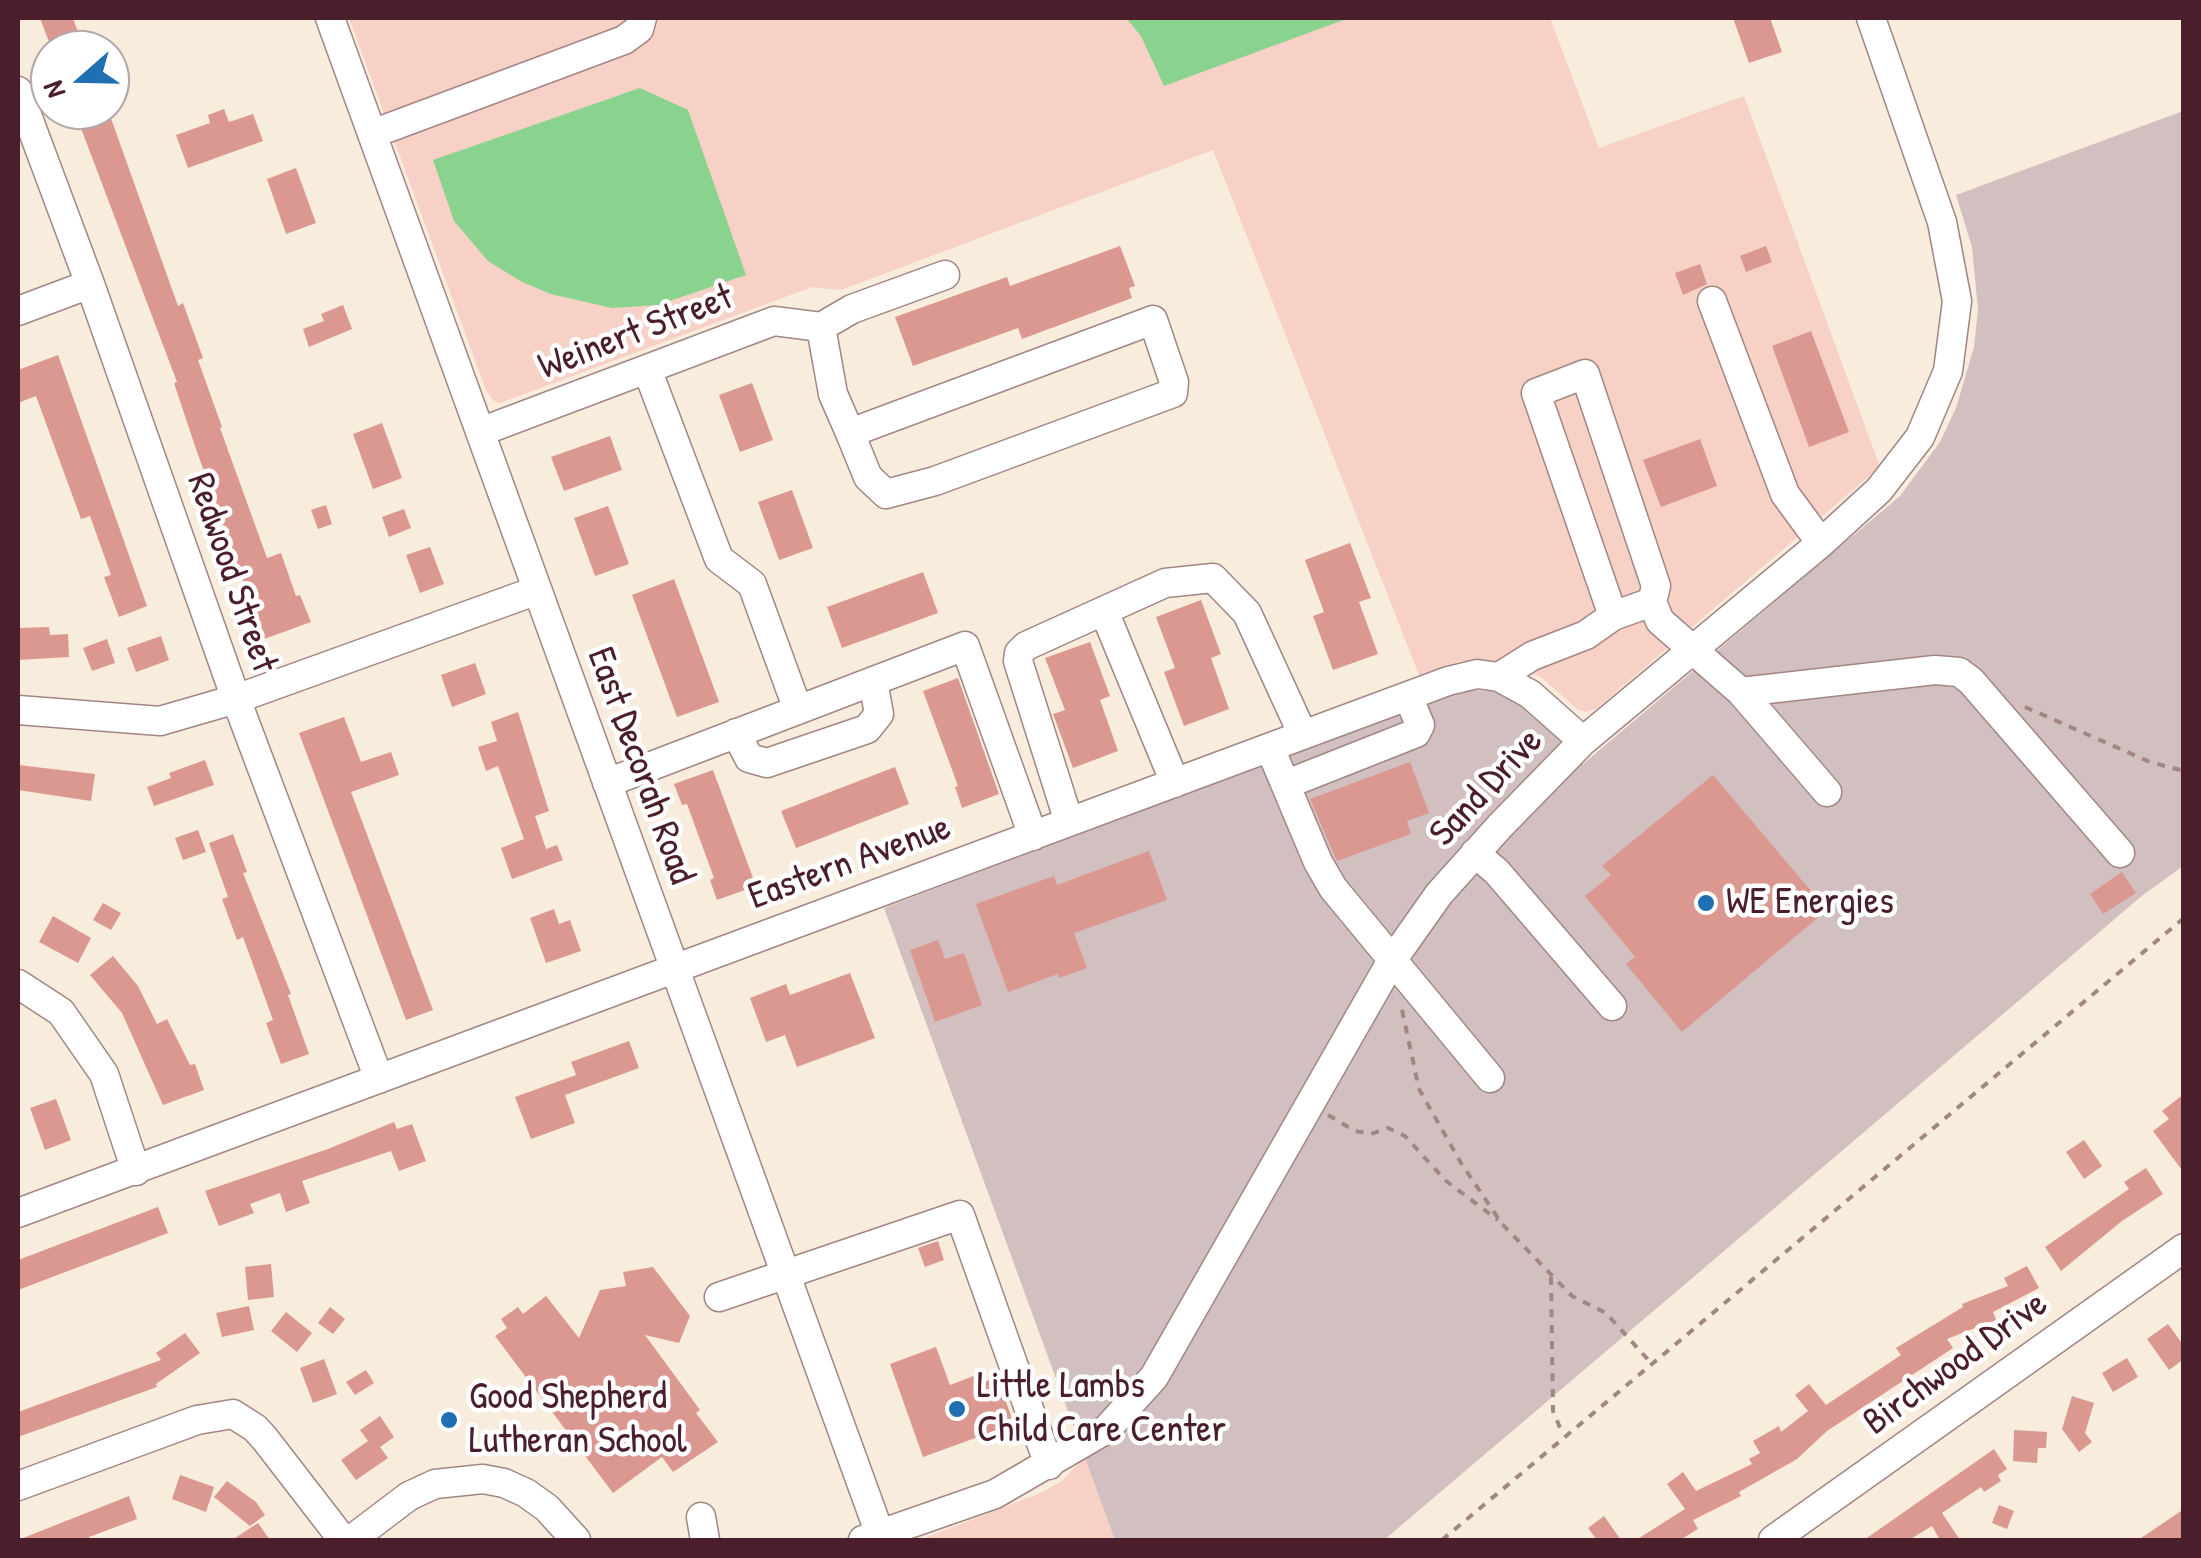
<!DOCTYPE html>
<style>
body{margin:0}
#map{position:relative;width:2201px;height:1558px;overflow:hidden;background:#f8ecdc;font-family:"Patrick Hand",sans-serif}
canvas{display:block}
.frame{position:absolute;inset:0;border:20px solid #4a1f2b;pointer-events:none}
.north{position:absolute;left:30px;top:30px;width:100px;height:100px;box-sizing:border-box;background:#fff;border:2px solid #b7a5aa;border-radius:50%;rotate:250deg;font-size:28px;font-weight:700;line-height:40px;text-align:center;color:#4a1f2b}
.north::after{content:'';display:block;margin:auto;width:35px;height:45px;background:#1f6fb2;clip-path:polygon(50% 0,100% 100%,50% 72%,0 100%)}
</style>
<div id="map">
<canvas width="2201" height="1558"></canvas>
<div class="frame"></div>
<div class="north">N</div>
</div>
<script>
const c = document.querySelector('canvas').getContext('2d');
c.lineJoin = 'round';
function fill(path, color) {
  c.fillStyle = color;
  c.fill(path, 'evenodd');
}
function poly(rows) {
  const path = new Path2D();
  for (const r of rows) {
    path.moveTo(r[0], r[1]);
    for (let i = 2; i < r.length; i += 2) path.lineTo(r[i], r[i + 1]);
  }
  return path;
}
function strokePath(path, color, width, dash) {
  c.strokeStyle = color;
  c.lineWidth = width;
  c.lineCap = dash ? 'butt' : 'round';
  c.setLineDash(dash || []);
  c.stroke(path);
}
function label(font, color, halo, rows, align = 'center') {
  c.font = font + ' "Patrick Hand",sans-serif';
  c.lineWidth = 9;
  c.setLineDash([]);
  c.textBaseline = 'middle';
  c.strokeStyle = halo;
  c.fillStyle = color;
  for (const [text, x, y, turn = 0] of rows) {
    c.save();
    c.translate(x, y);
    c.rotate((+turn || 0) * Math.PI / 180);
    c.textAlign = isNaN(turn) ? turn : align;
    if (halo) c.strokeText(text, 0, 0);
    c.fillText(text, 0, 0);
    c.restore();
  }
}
fill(poly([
 [349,18,1550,18,1599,148,1744,96,1880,467,1597,708,1586,712,1577,709,1542,678,1519,667,1487,660,1460,661,1419,675,1213,150,841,290,812,287,500,403,494,401,486,390],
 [1085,1457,1115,1540,920,1540,1043,1492,1062,1481]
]), '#f7d1c6');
fill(poly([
 [2183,111,2183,866,2143,895,1384,1540,1115,1540,884,908,1444,697,1471,690,1492,691,1517,700,1537,715,1583,764,1900,496,1940,442,1956,408,1974,347,1978,310,1972,247,1956,195]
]), '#d2bfbf');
fill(poly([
 [1126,18,1349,18,1164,86,1141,36],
 [640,88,688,110,746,275,658,305,612,308,551,294,522,282,488,261,454,221,433,160]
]), '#8ad38e');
fill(poly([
 [40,18,73,18,84,50,52,50],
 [1733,18,1770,18,1782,52,1749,63],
 [224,109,229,122,253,114,263,141,188,168,176,135,210,123,208,115],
 [90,110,108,110,178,306,183,303,203,358,198,360,222,427,220,428,267,558,281,553,296,596,300,595,311,622,264,639,196,449,174,383,177,382,76,115],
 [296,168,316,223,286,234,267,179],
 [1120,246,1135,286,1129,288,1132,298,1022,339,1018,328,913,366,895,317,1007,277,1010,286],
 [1766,246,1772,262,1746,272,1740,256],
 [1700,264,1707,284,1683,295,1675,273],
 [343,305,352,329,309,347,303,329,324,321,321,314],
 [1811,331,1849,432,1809,447,1772,346],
 [58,355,147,606,119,617,104,577,111,575,90,516,81,519,36,396,18,403,18,370],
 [752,383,773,440,740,452,719,395],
 [382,423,402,478,373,489,353,434],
 [610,436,622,470,564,491,551,457],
 [1700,439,1717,486,1661,507,1643,460],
 [792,490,813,548,779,560,758,502],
 [326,505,332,524,318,529,311,510],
 [608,506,629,564,595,576,574,518],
 [404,509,411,528,389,537,382,517],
 [1350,543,1371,598,1359,602,1378,654,1333,670,1313,616,1324,612,1305,560],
 [430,547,444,584,420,593,406,555],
 [923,572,938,613,842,648,827,607],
 [674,579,719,702,677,717,632,595],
 [1201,600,1221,654,1211,658,1229,709,1184,726,1164,672,1175,668,1156,617],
 [49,627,50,635,68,634,69,657,18,660,18,628],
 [161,636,169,660,136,672,127,648],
 [107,639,115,663,92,671,83,648],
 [1090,642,1110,696,1100,700,1118,751,1073,768,1053,714,1065,710,1045,658],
 [475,663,486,694,452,707,441,675],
 [958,678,999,794,962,808,955,787,958,786,923,691],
 [518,712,549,811,535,816,546,849,557,845,563,860,512,879,501,848,524,839,498,766,486,771,478,747,497,741,491,722],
 [344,717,361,762,391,752,399,775,351,792,433,1010,406,1020,299,733],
 [205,760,214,785,154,806,147,787,171,778,169,773],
 [1410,762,1429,813,1407,821,1411,834,1337,861,1310,799],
 [18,765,95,774,91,801,18,790],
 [895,767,909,804,796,848,781,811],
 [713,770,756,886,717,900,710,880,714,878,687,804,682,805,674,784],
 [1713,775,1827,910,1682,1032,1626,964,1635,957,1585,896,1611,875,1602,866],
 [198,830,206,852,183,860,175,838],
 [233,834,247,872,243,873,291,994,288,995,309,1054,281,1064,266,1023,273,1020,243,937,237,940,222,899,228,897,209,843],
 [1149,851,1167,900,1074,933,1087,968,1059,978,1058,974,1008,992,976,904,1054,876,1057,885],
 [2122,872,2136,893,2103,914,2090,894],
 [103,903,121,913,111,930,93,920],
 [554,909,559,924,570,920,581,951,546,963,530,918],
 [53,916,91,938,78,963,39,942],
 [938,940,945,959,964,953,982,1005,935,1022,910,950],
 [113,956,138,986,157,1024,167,1019,190,1065,195,1064,204,1090,163,1105,122,1013,90,975],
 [850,973,875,1038,797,1067,785,1035,766,1042,750,998,786,984,790,995],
 [629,1041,639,1068,565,1095,575,1123,531,1139,515,1097,576,1075,571,1062],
 [2184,1094,2184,1173,2153,1131,2169,1119,2162,1111],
 [56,1099,71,1140,45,1150,30,1108],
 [394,1122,397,1129,412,1124,426,1161,399,1171,391,1151,302,1181,310,1203,286,1212,280,1193,250,1204,254,1213,219,1226,205,1191,328,1149],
 [2084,1140,2102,1166,2084,1179,2066,1152],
 [2146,1168,2163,1194,2122,1221,2061,1271,2045,1247,2129,1189,2124,1182],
 [158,1207,168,1233,18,1290,18,1260],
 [938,1241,944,1260,925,1267,918,1248],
 [271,1264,274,1297,248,1300,245,1267],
 [2027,1266,2039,1288,1993,1312,1996,1320,1947,1339,1953,1348,1827,1431,1797,1459,1739,1492,1741,1496,1693,1520,1698,1529,1680,1540,1636,1540,1685,1509,1667,1484,1683,1472,1696,1491,1752,1464,1749,1459,1760,1453,1753,1441,1779,1426,1781,1432,1808,1411,1795,1395,1809,1384,1826,1405,1901,1355,1896,1348,1963,1307,1962,1304,2008,1286,2004,1278],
 [653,1267,690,1316,679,1343,645,1335,700,1410,696,1413,718,1442,673,1472,662,1457,613,1493,495,1336,507,1328,501,1319,518,1307,523,1314,546,1296,579,1338,600,1290,626,1286,623,1272],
 [249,1306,254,1330,222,1337,216,1313],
 [330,1307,345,1319,333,1334,318,1323],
 [286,1312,312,1333,297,1352,271,1331],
 [2168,1324,2184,1346,2184,1359,2169,1370,2147,1339],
 [185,1333,200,1353,156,1384,157,1387,18,1437,18,1412,161,1360,156,1353],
 [936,1347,950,1385,979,1374,982,1383,997,1377,1014,1424,923,1457,890,1364],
 [2127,1358,2138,1377,2113,1392,2102,1373],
 [324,1359,337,1394,313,1403,300,1368],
 [366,1370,374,1383,355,1395,346,1382],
 [2072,1396,2094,1403,2085,1433,2092,1442,2079,1452,2062,1429],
 [380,1416,394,1437,380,1447,388,1458,356,1480,341,1460,368,1441,360,1430],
 [2014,1430,2047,1432,2046,1448,2038,1448,2037,1463,2013,1461],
 [1994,1449,2007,1469,1998,1475,2001,1481,1984,1492,1981,1487,1942,1513,1960,1540,1940,1540,1932,1526,1909,1540,1864,1540],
 [180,1475,214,1487,206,1512,172,1499],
 [227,1481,256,1502,265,1515,250,1526,214,1497],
 [129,1496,137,1519,89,1537,90,1540,18,1540],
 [1999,1505,2014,1511,2007,1529,1992,1523],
 [2184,1509,2184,1540,2138,1540],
 [1604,1516,1621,1540,1597,1540,1588,1528],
 [258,1523,270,1540,232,1540]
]), '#db9890');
const minor = poly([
 [330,18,882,1540],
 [18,91,90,284,236,699,379,1079],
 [372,134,624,40,639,29,642,18],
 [1712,301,1785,494,1821,543],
 [18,311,90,284],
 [821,327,833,394,850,433,868,477,886,494,935,481,1173,393,1174,382,1153,320,850,433],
 [821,327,852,309,945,275],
 [647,369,719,559,752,584,798,710],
 [480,432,774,321,821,327],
 [1104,611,1175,783],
 [1613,616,1536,393,1585,374,1656,586,1652,602,1660,621,1741,692,1827,792],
 [1499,677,1532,656,1586,635,1613,616,1652,602],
 [1741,692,1935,670,1959,672,1971,681,2120,853],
 [18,710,160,721,236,699,535,591],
 [736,733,749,758,767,763,867,729,879,714,873,681],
 [1270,748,1318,862,1333,888,1490,1078],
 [607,783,965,646,1033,836],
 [1287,784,1416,733,1420,725,1408,696],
 [1069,822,1018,661,1019,653,1026,646,1165,583,1213,578,1247,613,1303,735],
 [1475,853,1497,872,1612,1006],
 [18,984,61,1012,104,1074,136,1171],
 [18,1213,1448,681,1477,674,1499,677,1530,694,1583,741],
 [719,1297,960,1215,1049,1465],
 [18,1486,197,1420,233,1414,255,1428,265,1439,343,1540],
 [701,1517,705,1540],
 [351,1540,409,1496,435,1484,483,1479,504,1483,526,1493,547,1508,576,1540],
 [863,1540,995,1494,1107,1429,1154,1377,1391,962,1439,894,1500,826,1583,741,1821,543,1879,490,1920,437,1948,371,1957,301,1942,222,1871,18],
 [1773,1540,2184,1248]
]);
strokePath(minor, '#a18684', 31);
strokePath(poly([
 [2025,707,2150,762,2184,771],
 [1402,1010,1419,1089,1461,1163,1502,1224,1572,1296,1606,1313,1651,1363],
 [1328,1115,1355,1131,1371,1134,1388,1128,1405,1136,1446,1181,1498,1220],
 [1551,1277,1553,1411,1563,1435],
 [1442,1540,2184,918]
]), '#a18684', 4, [8, 8]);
strokePath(minor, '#fff', 28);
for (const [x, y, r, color] of [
 [1706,903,10,"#1f6fb2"],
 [957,1409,10,"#1f6fb2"],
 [449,1420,10,"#1f6fb2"]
]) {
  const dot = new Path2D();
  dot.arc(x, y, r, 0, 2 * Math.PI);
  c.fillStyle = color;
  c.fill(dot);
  strokePath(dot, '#fff', 4);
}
label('38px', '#4a1f2b', '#fff', [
 ["Weinert Street",636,333,-21],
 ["Redwood Street",231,573,71],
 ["East Decorah Road",640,766,70],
 ["Sand Drive",1487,788,-47],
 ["Eastern Avenue",850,863,-20],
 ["Birchwood Drive",1956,1364,-36]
]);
label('38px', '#4a1f2b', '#fff', [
 ["WE Energies",1726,903],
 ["Little Lambs",977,1387],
 ["Child Care Center",977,1431],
 ["Good Shepherd",469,1398],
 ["Lutheran School",469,1442]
], 'left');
</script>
